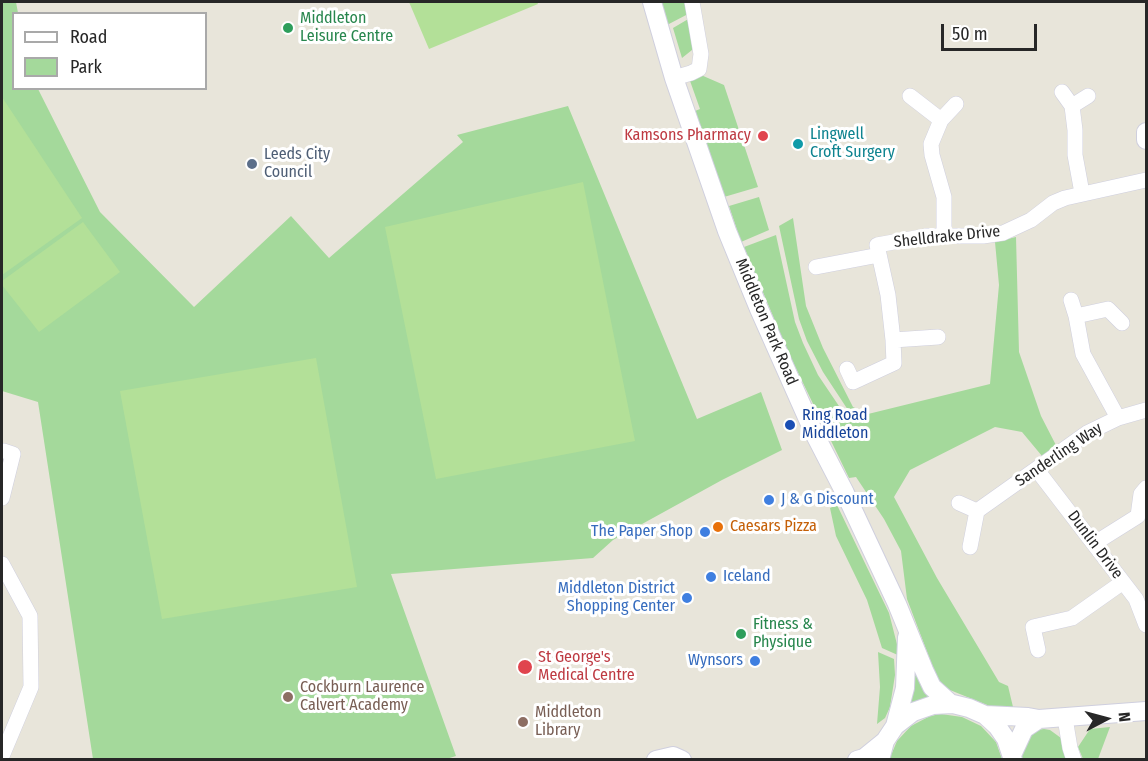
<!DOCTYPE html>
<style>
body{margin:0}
#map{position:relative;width:1148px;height:761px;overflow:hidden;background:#e8e5da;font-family:"Fira Sans Condensed",sans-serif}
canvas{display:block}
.frame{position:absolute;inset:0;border:3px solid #272727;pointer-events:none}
.legend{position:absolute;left:12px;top:12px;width:195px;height:78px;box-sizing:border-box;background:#fff;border:2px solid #a9a9a9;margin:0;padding:8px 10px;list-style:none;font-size:18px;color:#272727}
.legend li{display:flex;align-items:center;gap:12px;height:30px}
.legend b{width:30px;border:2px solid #a9a9a9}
.north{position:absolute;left:1076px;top:689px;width:60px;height:60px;-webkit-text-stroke:4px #fff;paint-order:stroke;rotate:84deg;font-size:16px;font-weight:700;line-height:24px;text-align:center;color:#272727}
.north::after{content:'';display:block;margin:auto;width:21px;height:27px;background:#272727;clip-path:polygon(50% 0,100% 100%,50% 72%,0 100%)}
.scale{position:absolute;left:941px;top:24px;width:96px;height:27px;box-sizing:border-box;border:3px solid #272727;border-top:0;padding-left:8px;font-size:18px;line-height:21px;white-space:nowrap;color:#272727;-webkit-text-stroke:4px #fff;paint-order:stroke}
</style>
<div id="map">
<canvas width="1148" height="761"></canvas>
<div class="frame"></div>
<ul class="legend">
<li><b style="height:8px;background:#fff"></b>Road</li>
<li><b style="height:16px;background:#a4d99b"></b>Park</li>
</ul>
<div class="north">N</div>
<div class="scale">50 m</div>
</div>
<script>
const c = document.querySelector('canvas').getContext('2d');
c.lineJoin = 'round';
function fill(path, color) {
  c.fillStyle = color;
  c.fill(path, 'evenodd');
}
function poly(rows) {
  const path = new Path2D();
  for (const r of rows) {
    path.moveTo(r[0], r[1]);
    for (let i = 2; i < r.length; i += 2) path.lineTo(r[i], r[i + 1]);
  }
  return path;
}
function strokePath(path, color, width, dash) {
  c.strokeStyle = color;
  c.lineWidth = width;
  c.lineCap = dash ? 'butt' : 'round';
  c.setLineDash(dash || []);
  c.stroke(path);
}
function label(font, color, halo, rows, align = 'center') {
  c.font = font + ' "Fira Sans Condensed",sans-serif';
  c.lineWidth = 6;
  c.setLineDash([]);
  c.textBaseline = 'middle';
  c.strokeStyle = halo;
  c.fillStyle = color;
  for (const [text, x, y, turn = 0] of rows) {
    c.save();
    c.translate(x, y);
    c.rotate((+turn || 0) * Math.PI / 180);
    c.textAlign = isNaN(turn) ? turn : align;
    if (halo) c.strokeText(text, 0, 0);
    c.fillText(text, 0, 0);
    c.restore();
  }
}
fill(poly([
 [2,2,16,2,18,13,14,14,14,88,38,89,100,212,194,307,291,216,329,258,463,142,457,135,568,106,697,419,761,392,782,450,722,480,613,540,593,558,391,574,456,756,443,760,93,759,38,402,2,391],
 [660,2,687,2,690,13,667,25],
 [690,18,693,44,692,50,682,58,673,28],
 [701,75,724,85,758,187,724,197,695,111,700,109,689,78],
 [759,197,769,230,741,242,729,206],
 [793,218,806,306,823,348,853,407,868,414,990,384,999,285,995,242,1016,237,1019,352,1041,416,1060,453,1047,462,1022,432,995,427,910,470,894,497,937,578,999,682,1008,686,1013,707,992,707,940,686,907,599,901,551,884,519,856,477,849,478,788,352,744,247,776,235,795,322,803,343,818,375,843,412,848,410,823,372,807,341,799,319,779,226],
 [837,505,889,613,900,656,882,648,867,600,836,536,830,508],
 [878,652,894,659,895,675,890,707,885,718,877,724,880,687],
 [910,655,935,696,907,706],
 [941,714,962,717,981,726,996,742,1002,759,889,760,897,741,911,726,930,716],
 [1110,727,1098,759,1083,759,1078,747,1090,729],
 [1044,729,1050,730,1061,738,1067,760,1022,760,1022,753,1027,738,1037,730]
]), '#a4d99b');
fill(poly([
 [409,2,537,2,538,4,429,49],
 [2,97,82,218,2,275],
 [583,182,635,441,436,479,385,227],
 [83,222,120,272,39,332,2,285,2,281],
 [316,358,357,587,162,619,120,391]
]), '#b3e098');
const minor = poly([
 [674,78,691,73,699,69,701,54,692,2],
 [1062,92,1072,106,1075,130,1075,155,1082,193],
 [910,96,941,120,931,144,932,155,944,197,944,235],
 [1072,106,1088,96],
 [941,120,956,104],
 [816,267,879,255],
 [1071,300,1076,316],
 [938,337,893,340,888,295,877,245,927,236,983,236,1003,233,1031,220,1053,203,1065,198,1146,180],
 [847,369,853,382,894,363,893,340],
 [1118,418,1083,354,1076,316,1108,309,1122,323],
 [1037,470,1136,599,1146,625],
 [2,498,13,454,4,451],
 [959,503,977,511],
 [1095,543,1138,516,1141,494,1146,488],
 [970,547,977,511,1087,433,1118,418,1146,410],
 [2,564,30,616,31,687,2,756],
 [1038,650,1033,627,1072,618,1123,582],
 [1065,718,1070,748,1074,760]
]);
const tertiary = poly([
 [652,2,674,78,727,231,759,309,814,433,845,493,897,604,924,670,932,687,951,704],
 [1146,132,1146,140],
 [985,715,1028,717,1039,719,1146,711],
 [895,726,913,712,933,705,953,704,969,708,985,715,997,726,1006,739,1013,760],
 [1012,755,1024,729,1039,719],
 [656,760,673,756,682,760],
 [857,760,864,758,885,741],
 [880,760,885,741,895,726,905,688,907,637]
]);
strokePath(minor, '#cfcfde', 16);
strokePath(tertiary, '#cfcfde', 20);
strokePath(minor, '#fff', 15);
strokePath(tertiary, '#fff', 18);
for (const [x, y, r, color] of [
 [288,28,6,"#2e9e5b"],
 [763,136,6,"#e0444e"],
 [798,144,6,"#0f9aa8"],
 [252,164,6,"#5c6f8a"],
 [790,425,6,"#1a4fb4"],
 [769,500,6,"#3f7fe0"],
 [718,527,6,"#e8710a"],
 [705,532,6,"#3f7fe0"],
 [711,577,6,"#3f7fe0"],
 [687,598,6,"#3f7fe0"],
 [741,634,6,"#2e9e5b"],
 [755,661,6,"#3f7fe0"],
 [525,667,8,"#e0444e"],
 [288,697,6,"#8d6e63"],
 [523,722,6,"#8d6e63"]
]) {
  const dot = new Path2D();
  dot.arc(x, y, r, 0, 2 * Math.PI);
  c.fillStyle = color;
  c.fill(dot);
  strokePath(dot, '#fff', 2);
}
label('16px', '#27864d', '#fff', [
 ["Middleton",300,19],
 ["Leisure Centre",300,37],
 ["Fitness &",753,625],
 ["Physique",753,643]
], 'left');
label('16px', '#0d838f', '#fff', [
 ["Lingwell",810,135],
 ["Croft Surgery",810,153]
], 'left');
label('16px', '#be3a42', '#fff', [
 ["Kamsons Pharmacy",751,136],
 ["St George's",538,658,"left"],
 ["Medical Centre",538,676,"left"]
], 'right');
label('16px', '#4e5e75', '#fff', [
 ["Leeds City",264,155],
 ["Council",264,173]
], 'left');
label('16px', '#272727', '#fff', [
 ["Shelldrake Drive",947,237,-6],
 ["Middleton Park Road",766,322,67],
 ["Sanderling Way",1059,455,-34],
 ["Dunlin Drive",1095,545,53]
]);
label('16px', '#164399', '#fff', [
 ["Ring Road",802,416],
 ["Middleton",802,434]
], 'left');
label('16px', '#366cbe', '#fff', [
 ["J & G Discount",781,500,"left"],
 ["The Paper Shop",693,532],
 ["Iceland",723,577,"left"],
 ["Middleton District",675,589],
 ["Shopping Center",675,607],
 ["Wynsors",743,661]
], 'right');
label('16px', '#c56008', '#fff', [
 ["Caesars Pizza",730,527]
], 'left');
label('16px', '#785e54', '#fff', [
 ["Cockburn Laurence",300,688],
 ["Calvert Academy",300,706],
 ["Middleton",535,713],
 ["Library",535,731]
], 'left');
</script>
